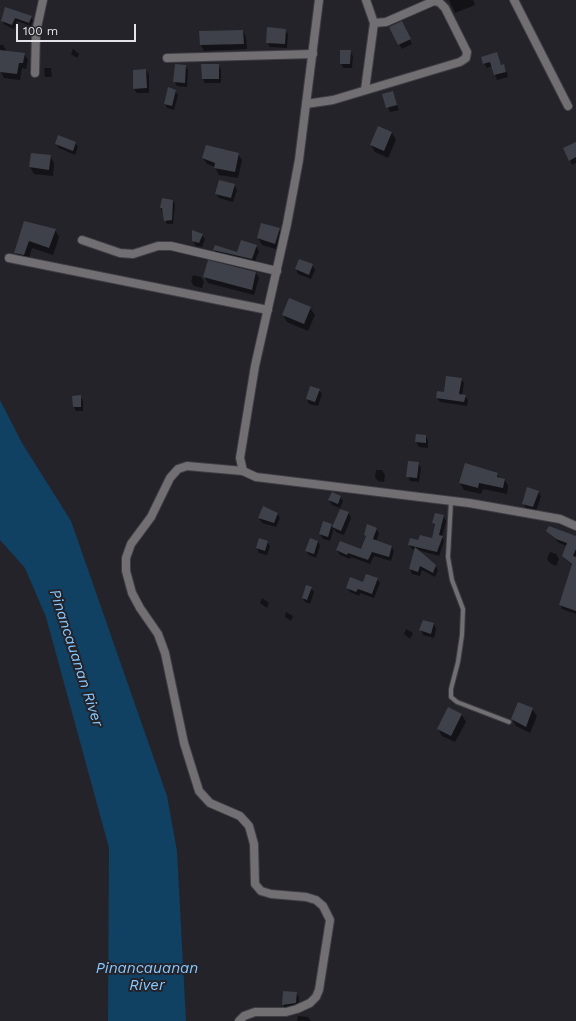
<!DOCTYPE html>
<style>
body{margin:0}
#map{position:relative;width:576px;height:1021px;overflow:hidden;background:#24232a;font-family:"Work Sans",sans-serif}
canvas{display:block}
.scale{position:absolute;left:16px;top:24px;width:120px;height:18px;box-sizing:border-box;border:2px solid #e4e3e8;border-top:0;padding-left:5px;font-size:12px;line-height:14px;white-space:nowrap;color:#e4e3e8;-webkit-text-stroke:3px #24232a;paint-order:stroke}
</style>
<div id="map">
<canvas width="576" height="1021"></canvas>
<div class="scale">100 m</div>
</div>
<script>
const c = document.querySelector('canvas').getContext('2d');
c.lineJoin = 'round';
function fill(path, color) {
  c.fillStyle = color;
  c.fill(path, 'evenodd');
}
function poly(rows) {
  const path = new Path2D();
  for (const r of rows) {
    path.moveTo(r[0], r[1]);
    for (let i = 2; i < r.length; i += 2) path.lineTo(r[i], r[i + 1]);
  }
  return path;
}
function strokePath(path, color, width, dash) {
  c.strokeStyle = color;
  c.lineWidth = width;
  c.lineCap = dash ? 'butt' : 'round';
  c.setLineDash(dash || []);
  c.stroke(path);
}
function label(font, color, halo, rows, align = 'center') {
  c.font = font + ' "Work Sans",sans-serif';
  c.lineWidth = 4;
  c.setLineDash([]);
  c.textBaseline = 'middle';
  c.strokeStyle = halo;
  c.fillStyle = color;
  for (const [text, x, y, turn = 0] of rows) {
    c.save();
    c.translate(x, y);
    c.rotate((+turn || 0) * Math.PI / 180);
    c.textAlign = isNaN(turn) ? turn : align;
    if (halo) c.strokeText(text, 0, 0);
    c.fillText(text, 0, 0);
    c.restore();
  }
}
fill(poly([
 [0,400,22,443,71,521,167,796,177,851,186,1021,108,1021,109,848,46,617,25,568,0,540]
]), '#104062');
fill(poly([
 [449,0,473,0,475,5,455,13],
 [6,8,31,17,33,21,31,26,17,21,14,29,5,25,2,21],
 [404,27,412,44,402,49,399,44],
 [285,30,288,34,287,48,270,47,267,42],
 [243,31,246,37,247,49,204,51,201,45],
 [0,45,3,45,7,52,24,54,28,60,26,69,22,68,20,80,4,78,1,72],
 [73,49,79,54,77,58,71,54],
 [350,51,353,56,352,68,343,68,341,63],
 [496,53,501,66,503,65,506,70,508,77,497,80,492,66,487,68,484,63],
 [218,65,221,69,221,83,205,83,203,79],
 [185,66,188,70,187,87,177,86,174,81],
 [44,68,51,68,52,77,45,77],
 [146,70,149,75,149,93,137,93,134,89],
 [175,91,178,95,174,110,167,108,165,103],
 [392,92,399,110,390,112,383,95],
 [392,133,396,140,388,158,375,152,371,145],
 [75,143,78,147,75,155,59,148,56,144],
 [576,143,576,163,572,165,570,160],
 [238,154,242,160,238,178,219,175,215,167,207,164,203,158],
 [50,156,54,163,53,176,34,174,30,167],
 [234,185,237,190,233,202,219,198,216,194],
 [173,201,175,204,173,224,167,224,161,208],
 [24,222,55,230,59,237,53,255,32,248,28,262,19,260,15,252],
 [279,229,283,236,279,250,262,245,258,238],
 [202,235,205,239,202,247,196,246,193,241],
 [256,246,259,251,254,264,217,255,215,250,238,254],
 [312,265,315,270,311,279,298,274,296,269],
 [256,273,259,278,254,295,208,283,205,277],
 [193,275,201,277,204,282,202,288,194,286,191,281],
 [310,308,315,315,308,331,287,322,283,315],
 [461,379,464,383,462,395,465,396,468,400,467,406,440,402,437,398],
 [319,390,322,394,318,406,309,404,307,399],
 [80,396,83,401,83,411,76,411,74,407],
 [417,435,426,436,428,441,428,448,419,447,416,442],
 [418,463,421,468,419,482,410,481,408,477],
 [376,470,382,470,385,475,384,482,378,481,375,477],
 [497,473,500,479,505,480,508,486,507,494,483,489,481,494,464,490,460,483],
 [538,492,541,496,536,511,526,508,523,503],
 [340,497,343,501,340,508,332,505,329,500],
 [341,510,349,513,351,518,344,535,336,532,334,528,330,541,323,539,320,534,331,524,333,528],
 [277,513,280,518,276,527,262,523,259,518],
 [443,516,446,521,442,537,444,541,439,556,417,550,435,566,438,570,435,577,422,570,420,576,412,574,410,569,416,550,412,549,409,545,432,539,435,526,433,523],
 [376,529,379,533,376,542,392,547,394,551,391,561,374,556,370,564,351,557,350,559,340,555,337,550,361,551,366,538,365,535],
 [547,531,576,537,576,614,562,609,560,605,573,566,563,556,567,546,559,543],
 [318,541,320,546,316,558,309,555,306,551],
 [267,542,270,546,267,555,259,553,257,548],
 [550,552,556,554,559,559,556,566,550,563,547,559],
 [377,579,380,583,374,598,360,593,359,596,350,592,347,588],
 [311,588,314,592,310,604,305,602,303,598],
 [262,598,269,603,267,608,260,603],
 [286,612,293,616,291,621,285,617],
 [423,621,434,624,436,629,434,638,423,635,421,630],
 [406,629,413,633,410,639,404,634],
 [449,708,462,715,466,722,455,742,442,736,438,729],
 [532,709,537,716,530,733,516,726,512,719],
 [296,993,299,997,298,1008,286,1009,283,1005],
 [298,1016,308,1017,311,1021,297,1021]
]), '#0007');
fill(poly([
 [5,7,32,16,29,23,15,18,12,25,1,21],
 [402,21,411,39,398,45,389,27],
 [267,27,286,29,285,44,266,43],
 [243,30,244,44,200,45,199,31],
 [0,50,25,53,23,63,19,63,17,74,0,72],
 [340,50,351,50,350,64,340,64],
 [497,52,501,65,504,64,506,72,494,75,490,62,483,64,481,57],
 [175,64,186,65,185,83,173,82],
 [201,64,219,64,219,79,202,79],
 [146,69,147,88,133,89,133,70],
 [168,87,176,90,172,106,164,104],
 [393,91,397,105,386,108,382,94],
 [378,126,392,132,384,151,370,145],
 [58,135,76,142,73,151,55,144],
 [576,142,576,157,569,161,563,148],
 [206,145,239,153,235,172,214,168,215,163,202,158],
 [31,153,51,155,49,170,29,167],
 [219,180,235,184,231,198,215,194],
 [162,198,173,200,172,220,164,221,162,208,160,208],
 [24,221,56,229,49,248,29,241,24,255,14,253],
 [261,223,280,228,275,244,257,238],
 [192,230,203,234,199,243,192,241],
 [241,240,257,245,252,259,213,250,215,245,237,252],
 [299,259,313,264,309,275,295,269],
 [208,260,256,272,252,290,203,277],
 [289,298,311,307,304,324,282,315],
 [446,376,462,378,459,394,466,395,464,402,436,398,437,391,444,392],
 [310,386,320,389,315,402,306,399],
 [81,395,81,407,73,407,72,396],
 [416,434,426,435,426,443,415,442],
 [408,461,419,462,417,478,406,477],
 [465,463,498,473,497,477,505,479,503,488,479,483,478,488,459,483],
 [527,487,539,491,533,507,522,504],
 [332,492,341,496,338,504,328,500],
 [263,506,278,513,274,523,258,518],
 [340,509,349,512,341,531,332,527],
 [435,513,444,515,439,535,443,536,437,552,408,545,410,538,418,540,420,535,432,538,435,524,432,523],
 [323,521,332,524,328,537,319,534],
 [367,524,377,528,373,539,392,546,389,557,372,552,368,560,348,553,347,555,336,550,340,541,361,549,366,536,364,535],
 [549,526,576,536,576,549,573,556,576,557,576,611,559,605,572,564,562,556,567,543,556,539,546,531],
 [259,538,268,541,265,551,256,548],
 [310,538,318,541,314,554,305,551],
 [415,547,436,565,433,573,420,566,418,572,409,569],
 [366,574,378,578,372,594,358,589,356,592,346,588,350,577,363,582],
 [306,585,312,587,307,600,302,598],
 [423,620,434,623,431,634,419,630],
 [518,702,533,708,526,727,511,719],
 [448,707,462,714,451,736,437,729],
 [283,991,297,992,296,1003,282,1005]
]), '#3e4149');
const service = poly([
 [451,501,448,557,452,580,463,609,462,635,458,662,451,689,451,697,457,702,509,722]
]);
const minor = poly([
 [514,0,568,106],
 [167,58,313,54],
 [35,73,36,32,43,0],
 [365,90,374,23],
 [306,104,333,100,460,62,466,58,467,52,445,8,439,2,434,1,386,22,374,23,366,0],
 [82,240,120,253,133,254,158,246,171,246,277,271],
 [9,258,268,310],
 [239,1021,244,1016,255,1012,286,1012,297,1009,310,1003,316,997,319,990,330,920,323,906,316,900,306,897,271,894,261,891,255,884,254,844,249,826,240,816,210,803,199,791,184,743,165,653,158,634,140,608,132,593,126,571,126,558,131,544,151,517,170,478,178,469,187,466,243,471]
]);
const tertiary = poly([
 [319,0,299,160,287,224,255,366,240,458,243,471,256,477,469,503,560,519,576,526]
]);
strokePath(service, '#3f3e45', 6);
strokePath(minor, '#3f3e45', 10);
strokePath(tertiary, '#3f3e45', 10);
strokePath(service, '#726f73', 4);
strokePath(minor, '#726f73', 8);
strokePath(tertiary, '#726f73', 8);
label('italic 15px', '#88caff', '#24232a', [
 ["Pinancauanan River",76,658,72],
 ["Pinancauanan",147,969],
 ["River",147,986]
]);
</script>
